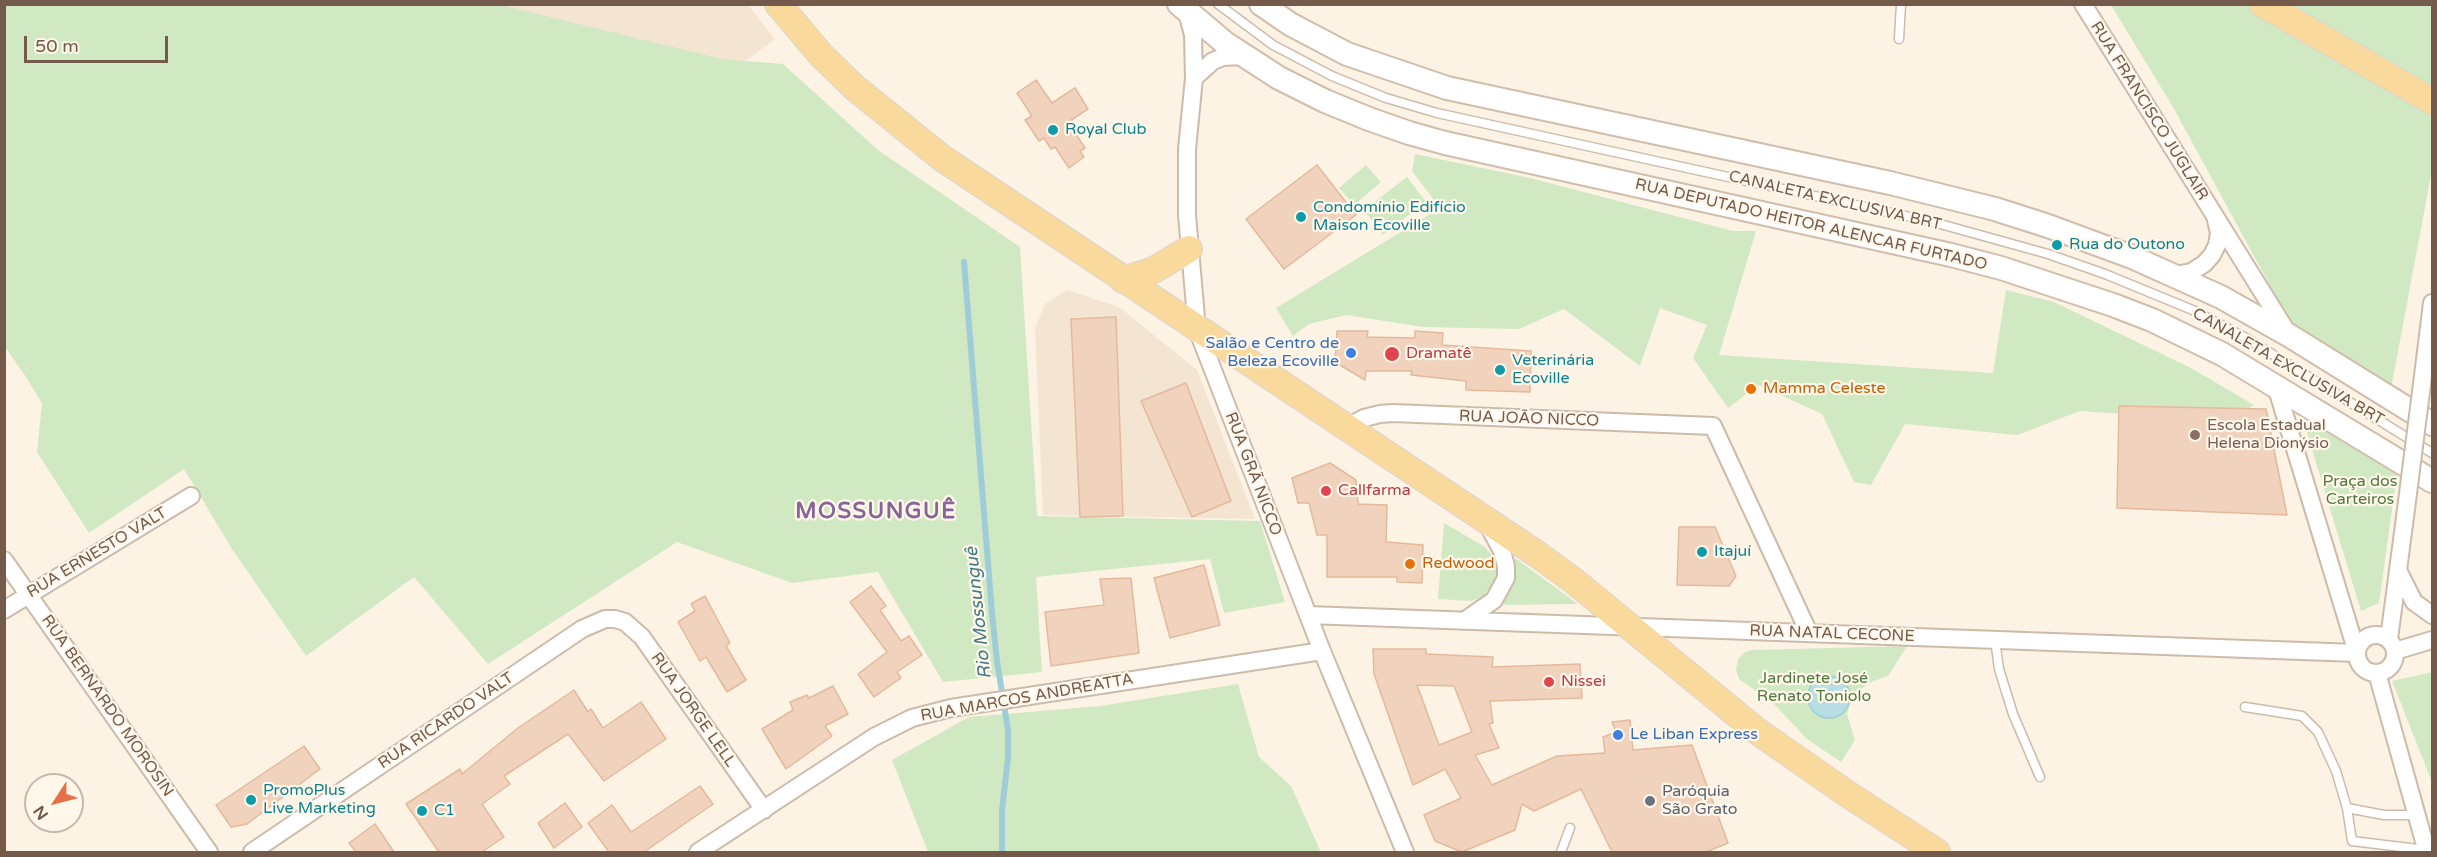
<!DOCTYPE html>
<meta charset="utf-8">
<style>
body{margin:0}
#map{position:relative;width:2437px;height:857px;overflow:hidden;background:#fcf3e4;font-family:"Varela Round",sans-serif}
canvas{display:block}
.frame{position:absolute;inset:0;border:6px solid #745a4a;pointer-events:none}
.north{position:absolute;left:24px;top:773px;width:60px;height:60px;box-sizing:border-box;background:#fff7ea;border:2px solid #c7b8aa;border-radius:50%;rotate:234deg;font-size:16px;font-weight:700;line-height:24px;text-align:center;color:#745a4a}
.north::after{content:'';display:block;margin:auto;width:21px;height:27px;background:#e57149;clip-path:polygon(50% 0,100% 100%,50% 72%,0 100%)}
.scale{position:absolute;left:24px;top:36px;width:144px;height:27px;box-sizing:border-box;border:3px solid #745a4a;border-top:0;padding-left:8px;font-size:18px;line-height:21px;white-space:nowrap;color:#745a4a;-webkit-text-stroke:4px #fff7ea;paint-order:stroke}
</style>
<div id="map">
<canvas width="2437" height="857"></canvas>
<div class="frame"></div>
<div class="north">N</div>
<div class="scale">50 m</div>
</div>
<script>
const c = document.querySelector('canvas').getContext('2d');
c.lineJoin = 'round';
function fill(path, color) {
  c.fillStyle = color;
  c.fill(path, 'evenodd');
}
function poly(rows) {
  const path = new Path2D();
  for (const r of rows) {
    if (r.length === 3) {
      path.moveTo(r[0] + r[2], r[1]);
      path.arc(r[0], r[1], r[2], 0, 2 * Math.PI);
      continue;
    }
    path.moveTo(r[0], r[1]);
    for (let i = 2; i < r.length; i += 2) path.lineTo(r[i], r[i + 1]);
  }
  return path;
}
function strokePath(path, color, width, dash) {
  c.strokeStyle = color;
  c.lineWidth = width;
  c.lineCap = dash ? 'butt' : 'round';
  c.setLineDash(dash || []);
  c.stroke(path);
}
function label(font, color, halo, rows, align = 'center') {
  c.font = font + ' "Varela Round",sans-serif';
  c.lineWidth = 4.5;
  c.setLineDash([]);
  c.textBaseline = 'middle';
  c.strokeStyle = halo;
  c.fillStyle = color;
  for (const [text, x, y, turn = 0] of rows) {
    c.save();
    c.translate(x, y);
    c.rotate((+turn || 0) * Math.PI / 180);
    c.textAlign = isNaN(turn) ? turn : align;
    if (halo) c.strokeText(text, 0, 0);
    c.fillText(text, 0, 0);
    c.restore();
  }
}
fill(poly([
 [481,5,748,5,775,39,738,67],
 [1067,290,1119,307,1197,370,1255,519,1043,515,1035,328,1045,304]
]), '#f4e5d2');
fill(poly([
 [4,5,501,5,722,59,783,64,878,150,1020,247,1037,516,1260,521,1285,602,1224,613,1210,559,1036,577,1042,672,943,682,878,572,792,583,677,542,488,664,414,577,306,656,232,549,184,469,89,533,37,452,42,403,26,377,5,347],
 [2111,5,2432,5,2432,170,2390,394,2292,326,2174,109],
 [1415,154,1530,178,1733,231,1756,231,1719,355,1993,373,2006,290,2054,302,2191,368,2254,405,2230,421,2080,411,2017,435,1905,424,1871,485,1854,482,1822,414,1758,385,1728,408,1693,358,1707,325,1660,308,1640,366,1564,309,1519,329,1423,327,1346,315,1309,324,1293,336,1276,308,1440,208,1412,171],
 [1366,165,1381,182,1354,205,1339,188],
 [1407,177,1426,202,1383,235,1364,210],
 [2314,423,2397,474,2379,603,2361,611,2307,433],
 [1444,523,1485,547,1496,560,1497,572,1494,584,1483,596,1472,601,1438,599],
 [1515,558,1578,604,1498,605,1508,592,1513,579],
 [1907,646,1888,676,1871,682,1857,692,1851,701,1847,714,1855,740,1841,762,1807,739,1774,704,1739,679,1736,670,1738,659,1745,652,1752,650],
 [2432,672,2432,782,2392,681],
 [1238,684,1259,757,1291,786,1320,850,1318,852,928,852,892,760,969,717,1100,706]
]), '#d1e9c2');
const water = poly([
 [1829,697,21]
]);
fill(water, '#b8dee5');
strokePath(water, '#9fcdd7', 1.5);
strokePath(poly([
 [964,262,992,613,997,661,1008,730,1008,758,1002,810,1002,852]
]), '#9fcdd7', 6);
const building = poly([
 [1036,80,1052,103,1075,88,1088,109,1068,122,1085,148,1080,151,1084,157,1069,168,1055,147,1051,149,1044,138,1039,141,1025,120,1032,116,1017,93,1036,80],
 [1317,165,1356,215,1284,269,1246,219,1317,165],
 [1116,317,1123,516,1080,517,1071,319,1116,317],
 [1337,331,1368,331,1367,337,1415,338,1415,331,1443,333,1442,345,1531,351,1530,392,1466,390,1466,381,1411,375,1412,371,1366,371,1365,380,1335,362,1337,331],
 [1186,383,1231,501,1192,517,1141,401,1186,383],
 [2119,406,2266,409,2287,515,2117,508,2119,406],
 [1330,463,1356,480,1358,504,1387,505,1386,542,1423,545,1422,583,1397,582,1397,577,1327,577,1327,535,1317,535,1309,503,1298,503,1292,478,1330,463],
 [1679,527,1715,527,1736,576,1729,586,1677,585,1679,527],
 [1204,565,1220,625,1170,638,1154,578,1204,565],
 [1131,578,1139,653,1051,666,1045,612,1104,605,1100,579,1131,578],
 [871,586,886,606,880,610,901,641,909,636,922,655,897,672,901,678,874,697,858,674,887,652,850,602,871,586],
 [705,596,730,643,726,646,746,680,727,692,706,657,700,661,678,622,695,611,691,604,705,596],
 [1373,649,1426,649,1426,654,1493,657,1492,667,1580,664,1582,698,1490,701,1493,723,1489,724,1499,748,1475,755,1492,785,1557,756,1605,753,1603,737,1616,732,1612,722,1630,720,1633,750,1692,745,1728,843,1706,852,1612,852,1581,789,1534,811,1522,804,1515,830,1462,852,1435,841,1424,815,1461,798,1445,769,1413,785,1374,674,1373,649],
 [1417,685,1454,686,1472,732,1439,745,1417,685],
 [833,686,848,714,825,726,832,736,786,769,762,729,793,710,790,702,807,695,809,698,833,686],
 [574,690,588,712,591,709,603,728,641,702,666,739,604,781,568,734,504,776,510,784,482,804,504,837,482,852,439,852,406,804,460,769,462,774,518,728,574,690],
 [304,746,320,769,247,824,231,827,216,805,304,746],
 [700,786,713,804,644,852,609,852,588,823,612,805,631,832,700,786],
 [565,803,582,827,554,848,538,823,565,803],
 [375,824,394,852,356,852,349,843,375,824]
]);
fill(building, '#f1d2bc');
strokePath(building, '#e4b99c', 1.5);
const lane = poly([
 [1218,4,1273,45,1332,76,1386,98,1437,113,1933,222,2048,254,2105,274,2195,311,2246,338,2432,453],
 [1899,39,1901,4],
 [1995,640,1999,669,2013,714,2040,777],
 [2245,707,2302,716,2318,732,2336,771,2347,808,2352,841,2426,850],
 [2347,808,2384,815,2417,815],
 [1561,852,1570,828]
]);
const street = poly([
 [2083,4,2289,335],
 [1187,12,1193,35,1194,78,1187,149,1187,215,1197,329,1322,651,1405,852],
 [1194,78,1213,61,1223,57,1243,56],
 [2175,275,2191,272,2204,264,2212,255,2217,245,2219,233,2216,220],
 [2422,384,2432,303],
 [1347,427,1364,418,1380,414,1393,413,1713,426,1809,633],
 [4,560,209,852],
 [2398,570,2414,602,2432,615],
 [4,610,191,496],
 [1308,615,2357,653,2276,386],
 [1464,621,1494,600,1506,578,1506,566,1502,551,1488,525],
 [2376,654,19],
 [2389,639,2405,517],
 [2395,651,2432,640],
 [2377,673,2427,852],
 [252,852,582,629,605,619,615,619,625,622,642,637,764,810],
 [698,852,874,737,912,718,951,708,1322,651]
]);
const secondary = poly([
 [1179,4,1225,43,1279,78,1325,101,1369,119,1409,133,1445,143,1951,255,2001,268,2113,305,2152,320,2222,354,2432,481],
 [1261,4,1290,24,1347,54,1447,88,1890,183,1995,209,2048,226,2132,257,2221,297,2290,336,2432,424]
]);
const primary = poly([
 [778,4,821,55,855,88,942,158,1537,554,1574,581,1757,731,1846,793,1937,852],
 [2263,4,2432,101],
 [1123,280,1154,270,1189,249]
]);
strokePath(lane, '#cdbbaa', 11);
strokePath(street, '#cdbbaa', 20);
strokePath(secondary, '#d2bdaa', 26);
strokePath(primary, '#dbd4d0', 28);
strokePath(lane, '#fff', 8);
strokePath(street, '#fff', 16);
strokePath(secondary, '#fff', 22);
strokePath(primary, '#fada9c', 26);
const streetBridge = poly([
 [2405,517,2422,384]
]);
strokePath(streetBridge, '#cdbbaa', 20, []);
strokePath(streetBridge, '#fff', 16);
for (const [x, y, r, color] of [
 [1053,130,6,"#0f9aa8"],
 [1301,217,6,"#0f9aa8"],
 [2057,245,6,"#0f9aa8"],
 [1351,353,6,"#3f7fe0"],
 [1392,354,8,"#e0444e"],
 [1500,370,6,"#0f9aa8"],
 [1751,389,6,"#e8710a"],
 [2195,435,6,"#8d6e63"],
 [1326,491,6,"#e0444e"],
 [1702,552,6,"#0f9aa8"],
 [1410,564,6,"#e8710a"],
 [1549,682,6,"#e0444e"],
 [1618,735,6,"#3f7fe0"],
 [251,800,6,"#0f9aa8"],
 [1650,801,6,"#6b7280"],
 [422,811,6,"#0f9aa8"]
]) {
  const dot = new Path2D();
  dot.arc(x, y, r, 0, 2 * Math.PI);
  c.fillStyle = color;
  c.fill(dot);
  strokePath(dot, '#fff7ea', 2);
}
label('16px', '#745a4a', '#fff7ea', [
 ["RUA FRANCISCO JUGLAIR",2149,111,58],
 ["CANALETA EXCLUSIVA BRT",1835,201,13],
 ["RUA DEPUTADO HEITOR ALENCAR FURTADO",1811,225,13],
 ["CANALETA EXCLUSIVA BRT",2288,367,30],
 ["RUA JOÃO NICCO",1529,419,2],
 ["RUA GRÃ NICCO",1253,474,69],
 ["RUA ERNESTO VALT",97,553,-31],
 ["RUA NATAL CECONE",1832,634,2],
 ["RUA MARCOS ANDREATTA",1027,698,-10],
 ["RUA BERNARDO MOROSIN",107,706,55],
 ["RUA JORGE LELL",693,710,55],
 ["RUA RICARDO VALT",446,721,-34]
]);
label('16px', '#0d838f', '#fff7ea', [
 ["Royal Club",1065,130],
 ["Condomínio Edifício",1313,208],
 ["Maison Ecoville",1313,226],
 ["Rua do Outono",2069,245],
 ["Veterinária",1512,361],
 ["Ecoville",1512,379],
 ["Itajuí",1714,552],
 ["PromoPlus",263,791],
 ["Live Marketing",263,809],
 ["C1",434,811]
], 'left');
label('16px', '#366cbe', '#fff7ea', [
 ["Salão e Centro de",1339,344],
 ["Beleza Ecoville",1339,362],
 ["Le Liban Express",1630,735,"left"]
], 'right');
label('16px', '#be3a42', '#fff7ea', [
 ["Dramatê",1406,354],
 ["Callfarma",1338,491],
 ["Nissei",1561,682]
], 'left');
label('16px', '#c56008', '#fff7ea', [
 ["Mamma Celeste",1763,389],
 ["Redwood",1422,564]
], 'left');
label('16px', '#785e54', '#fff7ea', [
 ["Escola Estadual",2207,426],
 ["Helena Dionýsio",2207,444]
], 'left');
label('16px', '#517a42', '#fff7ea', [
 ["Praça dos",2360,482],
 ["Carteiros",2360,500],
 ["Jardinete José",1814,679],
 ["Renato Toniolo",1814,697]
]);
label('16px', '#5b616d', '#fff7ea', [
 ["Paróquia",1662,792],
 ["São Grato",1662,810]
], 'left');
label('italic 18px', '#437a88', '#fff7ea', [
 ["Rio Mossunguê",979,613,-96]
]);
c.letterSpacing = '1.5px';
label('bold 22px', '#886598', '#fff7ea', [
 ["MOSSUNGUÊ",876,512]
]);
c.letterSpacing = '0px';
</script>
